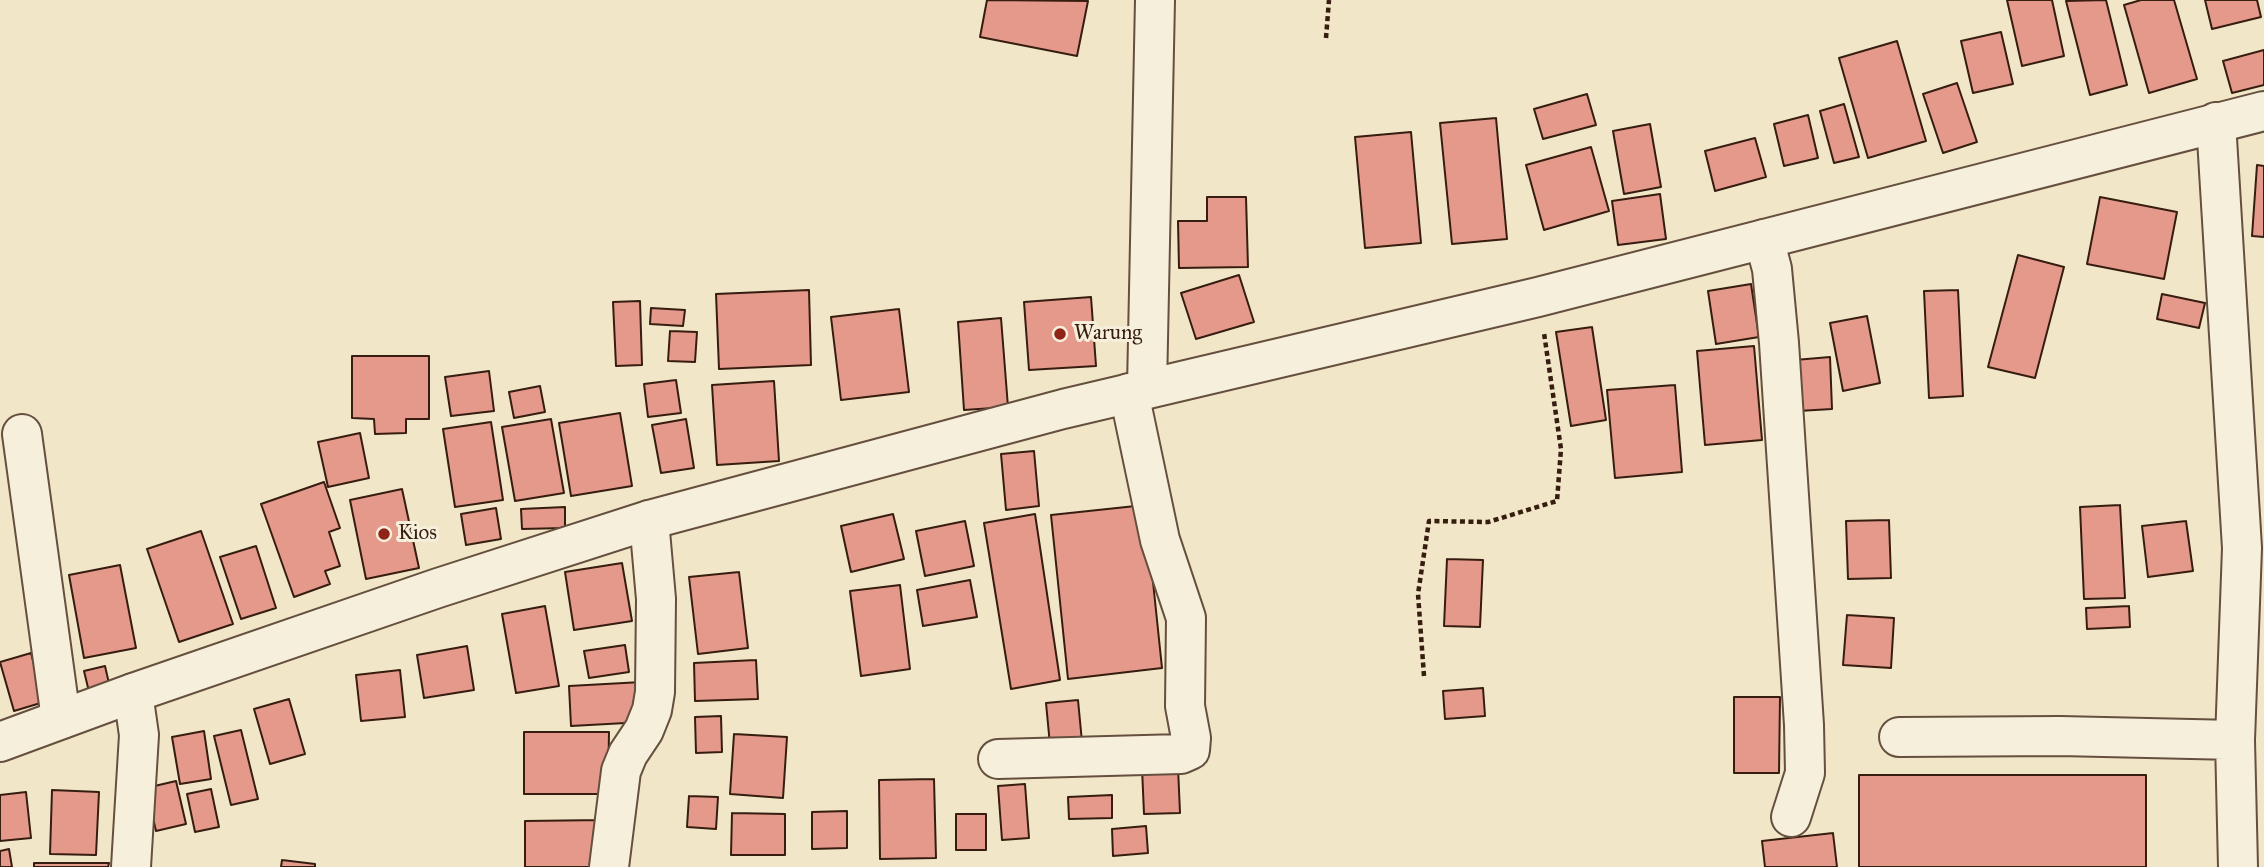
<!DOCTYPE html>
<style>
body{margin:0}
canvas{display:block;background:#f1e6c7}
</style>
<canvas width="2264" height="867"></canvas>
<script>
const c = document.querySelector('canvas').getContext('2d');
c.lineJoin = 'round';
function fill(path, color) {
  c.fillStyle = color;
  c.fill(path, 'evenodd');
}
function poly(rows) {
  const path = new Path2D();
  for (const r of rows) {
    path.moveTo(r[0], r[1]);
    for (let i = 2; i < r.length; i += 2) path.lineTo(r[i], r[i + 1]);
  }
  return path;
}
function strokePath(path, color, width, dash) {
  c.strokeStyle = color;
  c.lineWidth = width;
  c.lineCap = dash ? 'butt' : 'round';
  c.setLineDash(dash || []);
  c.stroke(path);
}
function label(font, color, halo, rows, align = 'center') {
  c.font = font + ' "IM FELL Great Primer",serif';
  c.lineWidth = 6;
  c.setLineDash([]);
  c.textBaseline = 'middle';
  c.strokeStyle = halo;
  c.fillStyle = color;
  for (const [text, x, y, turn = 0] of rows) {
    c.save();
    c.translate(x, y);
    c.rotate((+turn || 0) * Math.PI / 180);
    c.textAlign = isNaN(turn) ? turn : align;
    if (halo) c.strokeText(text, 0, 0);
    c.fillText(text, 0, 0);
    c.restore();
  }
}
const building = poly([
 [987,0,1088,1,1077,56,980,37,987,0],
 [2007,0,2052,0,2064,56,2022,66,2007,0],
 [2106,0,2127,85,2090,95,2066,1,2106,0],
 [2141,0,2174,0,2197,79,2149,93,2124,5,2141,0],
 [2205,0,2257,0,2261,17,2212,29,2205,0],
 [2001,32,2013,84,1973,93,1961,41,2001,32],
 [1897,41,1926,141,1868,158,1839,58,1897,41],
 [2264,50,2264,85,2232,93,2223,61,2264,50],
 [1957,83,1977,142,1943,153,1923,94,1957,83],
 [1587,94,1596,125,1543,139,1534,109,1587,94],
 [1844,104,1859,157,1834,163,1820,111,1844,104],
 [1808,115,1818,158,1784,166,1774,124,1808,115],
 [1496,118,1507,239,1452,244,1440,123,1496,118],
 [1650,124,1661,187,1624,194,1613,131,1650,124],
 [1411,132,1421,243,1365,248,1355,137,1411,132],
 [1755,138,1766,177,1715,191,1705,151,1755,138],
 [1591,147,1609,211,1544,230,1526,165,1591,147],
 [2257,165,2264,166,2264,237,2252,236,2257,165],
 [1660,194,1666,239,1618,245,1612,201,1660,194],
 [1207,197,1246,197,1248,267,1179,268,1178,221,1207,221,1207,197],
 [2100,197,2177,212,2164,279,2087,264,2100,197],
 [2018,255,2064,267,2035,378,1988,367,2018,255],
 [1239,275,1254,322,1196,339,1181,293,1239,275],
 [1751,284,1759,337,1716,344,1708,291,1751,284],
 [809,290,811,365,719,369,716,294,809,290],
 [1958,290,1963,396,1929,398,1924,291,1958,290],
 [2162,294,2205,303,2199,328,2157,319,2162,294],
 [1091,297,1096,366,1029,370,1024,302,1091,297],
 [640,301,642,365,616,366,613,302,640,301],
 [651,308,685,310,683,326,650,324,651,308],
 [899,309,909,392,841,400,831,317,899,309],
 [1867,316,1880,383,1843,391,1830,323,1867,316],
 [1001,318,1008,407,964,410,958,322,1001,318],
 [1592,327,1606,420,1571,426,1556,332,1592,327],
 [670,331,697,332,695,362,668,361,670,331],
 [1754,346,1762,440,1705,445,1697,351,1754,346],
 [352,356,429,356,429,419,406,419,406,433,375,434,374,419,352,418,352,356],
 [1830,357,1832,409,1798,411,1795,360,1830,357],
 [489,371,494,411,451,416,445,377,489,371],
 [676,380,681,413,648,417,644,384,676,380],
 [774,381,779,461,717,465,712,385,774,381],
 [1675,385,1682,472,1615,478,1607,390,1675,385],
 [540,386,545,412,514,418,509,392,540,386],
 [620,413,632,486,571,496,559,423,620,413],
 [551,419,564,493,515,501,502,427,551,419],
 [686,419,694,468,661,473,652,425,686,419],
 [491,422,503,500,455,507,443,429,491,422],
 [360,433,369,478,328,487,318,442,360,433],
 [1034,451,1039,506,1006,510,1001,454,1034,451],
 [324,482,340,528,329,532,340,566,325,571,330,584,294,597,261,504,324,482],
 [402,489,419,568,366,579,350,500,402,489],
 [1145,505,1162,668,1068,679,1051,515,1145,505],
 [2120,505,2125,598,2084,599,2080,507,2120,505],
 [565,507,565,528,522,529,521,509,565,507],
 [496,508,501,539,466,545,461,514,496,508],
 [893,514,904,559,851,572,841,526,893,514],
 [1035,514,1060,680,1011,689,984,523,1035,514],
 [1889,520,1891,578,1848,579,1846,521,1889,520],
 [965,521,974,566,925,576,916,531,965,521],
 [2186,521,2193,571,2148,577,2142,526,2186,521],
 [201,531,233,624,179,642,147,549,201,531],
 [256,546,276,608,241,619,220,557,256,546],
 [1447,559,1483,560,1480,627,1444,626,1447,559],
 [622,563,632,621,574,630,565,572,622,563],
 [120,565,136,648,84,658,69,575,120,565],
 [739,572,748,648,698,654,689,577,739,572],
 [970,580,977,617,923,626,917,590,970,580],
 [900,585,910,669,861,676,850,591,900,585],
 [545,606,559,686,516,693,502,614,545,606],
 [2129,606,2130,627,2087,629,2086,608,2129,606],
 [1847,615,1894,618,1891,668,1843,665,1847,615],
 [625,645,629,672,589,678,584,651,625,645],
 [467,646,474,690,424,698,417,655,467,646],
 [31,653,44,702,14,711,0,662,31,653],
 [756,660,758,699,695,701,694,663,756,660],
 [105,666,111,692,90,696,84,671,105,666],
 [400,670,405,717,361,721,356,675,400,670],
 [642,682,644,722,571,726,569,686,642,682],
 [1483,688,1485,716,1445,719,1443,691,1483,688],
 [1734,697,1780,697,1779,773,1734,773,1734,697],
 [289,699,305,754,270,764,254,709,289,699],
 [1078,700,1082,742,1050,745,1046,703,1078,700],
 [721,716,722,752,696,753,695,717,721,716],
 [241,730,258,799,231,805,214,736,241,730],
 [204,731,211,779,180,784,172,737,204,731],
 [524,732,609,732,608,794,524,794,524,732],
 [734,734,787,737,783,798,730,794,734,734],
 [1178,767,1180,813,1144,814,1142,768,1178,767],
 [1859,775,2146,775,2146,867,1859,867,1859,775],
 [934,779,936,858,880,859,879,780,934,779],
 [176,781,186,824,156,831,146,788,176,781],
 [1025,784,1029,838,1002,840,998,786,1025,784],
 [211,789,219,827,195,832,187,794,211,789],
 [52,790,99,792,96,855,50,854,52,790],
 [26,792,31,838,0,841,0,795,26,792],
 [1112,795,1112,818,1069,819,1068,797,1112,795],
 [689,796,718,797,716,829,687,827,689,796],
 [847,811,847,848,812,849,812,812,847,811],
 [732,813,785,814,785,855,731,855,732,813],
 [956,814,986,814,986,850,956,850,956,814],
 [603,820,604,867,525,867,525,821,603,820],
 [1146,826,1148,853,1113,856,1112,829,1146,826],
 [1833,833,1837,867,1765,867,1762,841,1833,833],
 [9,849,12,867,0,867,0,851,9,849],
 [282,860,315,864,315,867,281,867,282,860],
 [34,863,109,863,108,867,34,867,34,863]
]);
fill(building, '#e4998b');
strokePath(building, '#361d10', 2);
const minor = poly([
 [2216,122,2242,548,2235,740,2238,867],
 [1764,239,1772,269,1779,343,1804,725,1805,773,1791,817],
 [1147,388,1155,0],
 [22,434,61,719],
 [1899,737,2060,736,2235,740],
 [998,759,1181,754,1190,750,1191,738,1185,706,1186,618,1160,540,1129,393],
 [131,867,139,735,133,693],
 [609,867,621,771,628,754,644,730,652,710,655,692,656,599,649,520]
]);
const tertiary = poly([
 [0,742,133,693,438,588,649,520,1063,409,1538,297,2264,111]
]);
strokePath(minor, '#654f3e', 42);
strokePath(tertiary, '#654f3e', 42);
strokePath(poly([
 [1326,38,1329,0],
 [1424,676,1418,594,1429,521,1488,522,1557,501,1561,449,1544,333]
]), '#361d10', 4.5, [5, 3.5]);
strokePath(minor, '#f6efdb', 38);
strokePath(tertiary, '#f6efdb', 38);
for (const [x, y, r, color] of [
 [1060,334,7,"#8f2418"],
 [384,534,7,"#8f2418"]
]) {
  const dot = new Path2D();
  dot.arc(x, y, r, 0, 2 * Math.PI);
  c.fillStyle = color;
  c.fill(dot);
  strokePath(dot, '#f6efdb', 2.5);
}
label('21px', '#361d10', '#f6efdb', [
 ["Warung",1074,334],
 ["Kios",398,534]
], 'left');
</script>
